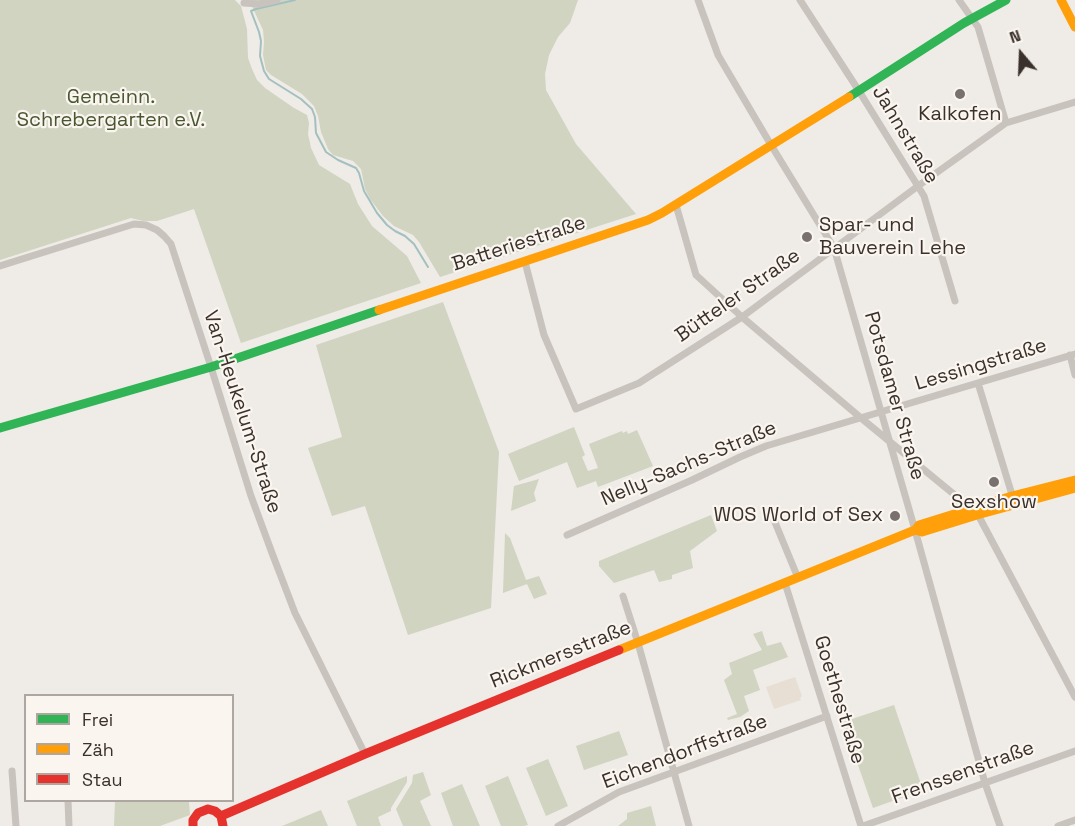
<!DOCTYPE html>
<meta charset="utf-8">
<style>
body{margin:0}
#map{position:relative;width:1075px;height:826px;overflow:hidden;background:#efebe6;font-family:"Space Grotesk",sans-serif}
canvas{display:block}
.legend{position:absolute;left:24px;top:694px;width:210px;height:108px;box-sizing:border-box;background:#faf5ef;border:2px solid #ada6a1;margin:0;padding:8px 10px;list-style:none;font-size:18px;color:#3a302c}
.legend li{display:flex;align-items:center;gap:12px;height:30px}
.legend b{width:30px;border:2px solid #ada6a1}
.north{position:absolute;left:991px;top:24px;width:60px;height:60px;-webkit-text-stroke:4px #faf5ef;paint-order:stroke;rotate:341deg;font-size:16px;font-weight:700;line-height:24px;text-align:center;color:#3a302c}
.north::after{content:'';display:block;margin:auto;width:21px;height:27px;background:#3a302c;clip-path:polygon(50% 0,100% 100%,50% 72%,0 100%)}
</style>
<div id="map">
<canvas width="1075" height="826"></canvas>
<ul class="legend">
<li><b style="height:8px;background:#30b455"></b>Frei</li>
<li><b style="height:8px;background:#ff9f0a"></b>Zäh</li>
<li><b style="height:8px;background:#e5322d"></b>Stau</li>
</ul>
<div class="north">N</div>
</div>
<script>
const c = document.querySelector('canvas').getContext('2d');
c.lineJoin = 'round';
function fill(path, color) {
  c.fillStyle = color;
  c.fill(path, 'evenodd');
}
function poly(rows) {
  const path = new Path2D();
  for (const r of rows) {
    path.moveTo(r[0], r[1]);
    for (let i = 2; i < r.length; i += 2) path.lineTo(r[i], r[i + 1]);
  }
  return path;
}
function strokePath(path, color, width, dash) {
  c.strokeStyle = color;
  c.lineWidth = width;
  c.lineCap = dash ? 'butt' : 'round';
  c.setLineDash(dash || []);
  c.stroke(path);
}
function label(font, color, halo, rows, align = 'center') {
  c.font = font + ' "Space Grotesk",sans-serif';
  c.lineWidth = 4.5;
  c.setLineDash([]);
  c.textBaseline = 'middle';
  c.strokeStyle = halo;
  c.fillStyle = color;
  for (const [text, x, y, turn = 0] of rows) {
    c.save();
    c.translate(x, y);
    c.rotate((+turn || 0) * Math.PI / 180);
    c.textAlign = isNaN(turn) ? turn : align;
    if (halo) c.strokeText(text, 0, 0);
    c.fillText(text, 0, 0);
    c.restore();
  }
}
fill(poly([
 [0,0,235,0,241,6,247,29,248,58,252,69,257,80,265,88,294,108,307,115,309,123,308,134,311,148,319,165,350,184,358,204,372,226,407,256,421,283,241,343,194,209,157,221,143,221,131,218,0,260],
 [249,0,578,0,570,23,558,37,549,55,545,74,546,90,576,144,636,214,440,277,419,242,413,235,394,226,383,216,370,199,365,189,361,169,353,161,333,155,328,149,321,132,318,116,314,106,302,94,271,75,266,70,263,55,264,41,263,30],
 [443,302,499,452,491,608,408,635,365,506,332,516,308,448,342,437,316,345],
 [574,427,585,455,582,457,588,471,598,468,589,444,622,431,623,433,627,431,628,434,637,430,653,466,598,487,596,481,577,488,567,462,519,481,508,454],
 [539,479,534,493,536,501,511,511,514,486],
 [711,515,717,531,690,551,693,568,672,575,672,579,659,582,654,570,614,583,599,566,599,561],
 [505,533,510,538,526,580,539,576,547,594,534,599,527,584,503,593],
 [762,631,767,646,781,642,788,657,753,670,760,690,744,696,749,711,740,717,728,720,727,718,737,714,724,680,732,674,729,663,762,650,753,634],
 [894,705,923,790,873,808,843,722],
 [619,731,628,755,584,770,576,746],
 [548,759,568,806,546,816,526,768],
 [423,772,431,795,420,801,431,826,403,826,396,809,412,783,413,775],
 [407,776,407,782,391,808,391,811,378,817,381,826,357,826,347,801],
 [508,776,528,825,524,826,501,826,485,786],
 [462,784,480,826,453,826,441,793],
 [187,800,189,802,190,815,160,826,114,826,115,801],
 [651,806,656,826,618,826,627,819,627,813],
 [321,810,328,826,282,826]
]), '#d0d4c1');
fill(poly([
 [795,677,802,696,800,698,801,700,774,709,766,687]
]), '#e8dfd4');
strokePath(poly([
 [295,0,256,9,251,11,259,32,261,41,260,56,264,71,269,79,301,99,312,109,315,117,316,133,326,152,338,160,356,168,359,173,364,191,377,213,387,225,395,231,405,236,414,244,428,267]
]), '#a3c0c0', 2);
strokePath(poly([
 [698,0,718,55,771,145,834,248,915,530,985,783,1000,826],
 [800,0,859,91,924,196,955,301],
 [959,0,978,27,1006,123],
 [244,3,259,4,277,0],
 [676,205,696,275,742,317,861,418,956,496,961,511],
 [525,262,544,335,576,409,639,383,742,317,918,186,1006,123,1075,102],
 [0,266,134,224,146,225,157,230,164,236,171,244,211,367,251,496,272,553,295,613,365,754],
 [1070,355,1075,375],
 [978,383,1013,498],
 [976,511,1075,697],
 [772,515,798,578],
 [567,535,692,480,740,457,766,446,1075,354],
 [785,583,861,826],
 [623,596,638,643,689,826],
 [12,771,16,826],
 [68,800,69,826],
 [558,826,619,792,827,716],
 [863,826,1075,751],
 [1058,826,1075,820]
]), '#c9c3be', 7);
strokePath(poly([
 [849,97,964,23,1006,0],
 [0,428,211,367,379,310]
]), '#30b455', 9);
strokePath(poly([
 [1061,0,1075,27],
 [379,310,648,220,662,213,849,97],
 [915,530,922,532,977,515,1075,488],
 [619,650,915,530,919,525,1012,496,1075,480]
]), '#ff9f0a', 9);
strokePath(poly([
 [221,816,365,754,619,650],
 [193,826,193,820,198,813,208,809,215,811,221,816,223,826]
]), '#e5322d', 9);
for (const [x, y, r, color] of [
 [960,94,6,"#79716d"],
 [807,237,6,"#79716d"],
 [994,482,6,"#79716d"],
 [895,516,6,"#79716d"]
]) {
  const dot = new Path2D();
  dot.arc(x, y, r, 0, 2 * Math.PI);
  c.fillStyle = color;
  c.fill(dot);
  strokePath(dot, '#faf5ef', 2);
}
label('20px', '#495731', '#faf5ef', [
 ["Gemeinn.",111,98],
 ["Schrebergarten e.V.",111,121]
]);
label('20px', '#3a302c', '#faf5ef', [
 ["Kalkofen",960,115],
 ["Spar- und",819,226,"left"],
 ["Bauverein Lehe",819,249,"left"],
 ["Sexshow",994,503],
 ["WOS World of Sex",883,516,"right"]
]);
label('20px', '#3a302c', '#faf5ef', [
 ["Jahnstraße",905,135,59],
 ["Batteriestraße",519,244,-18],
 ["Bütteler Straße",738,296,-35],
 ["Lessingstraße",981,365,-17],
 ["Potsdamer Straße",894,396,74],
 ["Van-Heukelum-Straße",242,412,72],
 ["Nelly-Sachs-Straße",689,464,-23],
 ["Rickmersstraße",561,655,-22],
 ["Goethestraße",839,700,73],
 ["Eichendorffstraße",685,752,-21],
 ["Frenssenstraße",963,773,-20]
]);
</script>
